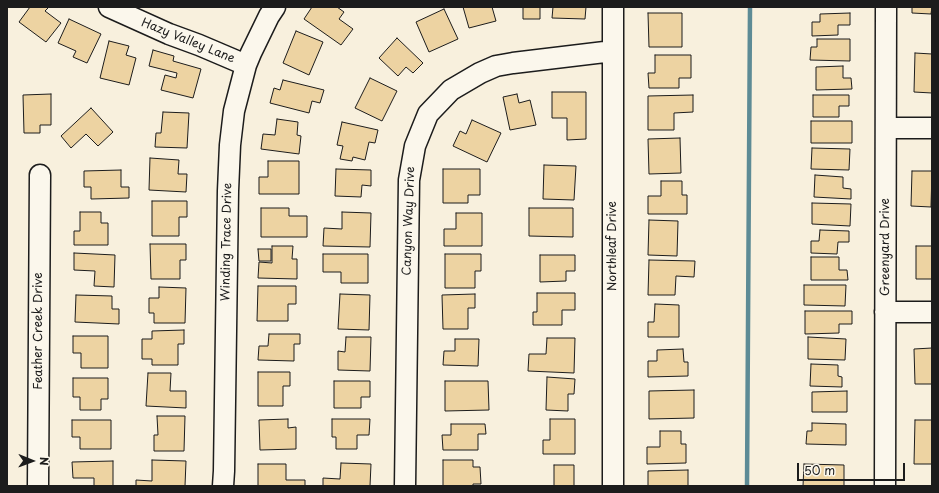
<!DOCTYPE html>
<style>
body{margin:0}
#map{position:relative;width:939px;height:493px;overflow:hidden;background:#f8f0dd;font-family:"Playpen Sans",sans-serif}
canvas{display:block}
.frame{position:absolute;inset:0;border:8px solid #1c1c1c;pointer-events:none}
.north{position:absolute;left:12px;top:441px;width:40px;height:40px;-webkit-text-stroke:3px #fbf7ec;paint-order:stroke;rotate:91deg;font-size:11px;font-weight:700;line-height:16px;text-align:center;color:#1c1c1c}
.north::after{content:'';display:block;margin:auto;width:14px;height:18px;background:#1c1c1c;clip-path:polygon(50% 0,100% 100%,50% 72%,0 100%)}
.scale{position:absolute;left:797px;top:463px;width:108px;height:18px;box-sizing:border-box;border:2px solid #1c1c1c;border-top:0;padding-left:5px;font-size:12px;line-height:14px;white-space:nowrap;color:#1c1c1c;-webkit-text-stroke:3px #fbf7ec;paint-order:stroke}
</style>
<div id="map">
<canvas width="939" height="493"></canvas>
<div class="frame"></div>
<div class="north">N</div>
<div class="scale">50 m</div>
</div>
<script>
const c = document.querySelector('canvas').getContext('2d');
c.lineJoin = 'round';
function poly(rows) {
  const path = new Path2D();
  for (const r of rows) {
    path.moveTo(r[0], r[1]);
    for (let i = 2; i < r.length; i += 2) path.lineTo(r[i], r[i + 1]);
  }
  return path;
}
function strokePath(path, color, width, dash) {
  c.strokeStyle = color;
  c.lineWidth = width;
  c.lineCap = dash ? 'butt' : 'round';
  c.setLineDash(dash || []);
  c.stroke(path);
}
function fill(path, color) {
  c.fillStyle = color;
  c.fill(path, 'evenodd');
}
function label(font, color, halo, rows, align = 'center') {
  c.font = font + ' "Playpen Sans",sans-serif';
  c.lineWidth = 3;
  c.setLineDash([]);
  c.textBaseline = 'middle';
  c.strokeStyle = halo;
  c.fillStyle = color;
  for (const [text, x, y, turn = 0] of rows) {
    c.save();
    c.translate(x, y);
    c.rotate((+turn || 0) * Math.PI / 180);
    c.textAlign = isNaN(turn) ? turn : align;
    if (halo) c.strokeText(text, 0, 0);
    c.fillText(text, 0, 0);
    c.restore();
  }
}
strokePath(poly([
 [747,486,750,7]
]), '#5d8b95', 4.5);
const building = poly([
 [30,7,49,7,45,11,61,23,46,42,19,22,30,7],
 [312,7,337,7,344,12,339,19,353,29,341,45,304,19,312,7],
 [463,7,492,7,496,21,469,28,463,7],
 [523,7,540,7,540,19,523,19,523,7],
 [553,7,586,7,585,19,552,18,553,7],
 [912,7,932,7,931,14,912,13,912,7],
 [444,9,458,39,429,52,416,22,444,9],
 [648,13,682,13,682,47,649,47,648,13],
 [850,13,850,25,838,25,838,35,812,36,812,22,820,22,820,14,850,13],
 [69,19,101,34,87,63,73,57,76,51,58,43,69,19],
 [296,31,323,42,309,75,283,63,296,31],
 [397,38,423,63,413,73,406,67,398,76,379,58,397,38],
 [817,39,850,39,850,61,810,60,811,47,817,47,817,39],
 [109,41,129,46,126,55,136,58,129,85,100,78,109,41],
 [153,50,174,56,173,61,201,69,193,98,161,90,165,75,176,78,177,73,149,66,153,50],
 [915,53,932,54,932,93,914,92,915,53],
 [655,55,691,55,691,78,679,78,679,88,649,88,648,73,655,73,655,55],
 [843,66,843,78,851,78,852,89,816,90,816,67,843,66],
 [370,78,397,91,382,121,355,108,370,78],
 [283,80,324,90,320,103,312,101,309,113,270,103,274,88,280,90,283,80],
 [552,92,586,92,586,139,567,140,567,118,552,118,552,92],
 [51,94,51,125,40,125,40,133,24,133,23,95,51,94],
 [517,94,519,103,530,100,536,125,510,130,503,97,517,94],
 [693,95,693,112,674,113,674,130,648,130,648,96,693,95],
 [813,95,849,95,849,106,839,106,839,117,813,117,813,95],
 [91,108,113,132,98,146,86,134,71,148,61,136,91,108],
 [163,112,189,113,187,148,155,147,156,133,161,133,163,112],
 [277,119,298,122,297,135,301,136,299,154,261,149,263,134,275,135,277,119],
 [472,120,501,133,487,162,453,146,460,131,466,134,472,120],
 [811,121,852,121,852,143,811,143,811,121],
 [342,122,378,130,375,143,369,142,365,160,353,157,352,161,340,159,343,146,337,145,342,122],
 [680,138,681,173,649,174,648,139,680,138],
 [812,148,850,149,849,170,811,169,812,148],
 [150,158,179,160,178,174,187,174,186,192,149,190,150,158],
 [268,161,299,161,299,194,259,194,259,177,268,177,268,161],
 [544,165,576,166,574,200,543,199,544,165],
 [336,169,371,170,371,186,362,185,361,197,335,196,336,169],
 [443,169,480,169,480,195,468,195,468,203,443,203,443,169],
 [121,170,121,187,129,187,129,198,91,199,91,187,84,187,84,171,121,170],
 [912,171,932,171,931,207,911,206,912,171],
 [815,175,843,177,843,188,851,189,851,199,814,197,815,175],
 [661,181,682,181,682,195,687,195,687,214,648,214,648,196,661,196,661,181],
 [152,201,187,201,187,217,179,217,179,236,152,236,152,201],
 [812,203,851,204,850,226,812,224,812,203],
 [261,208,289,208,289,216,307,216,307,237,261,237,261,208],
 [529,208,573,208,573,237,529,236,529,208],
 [80,212,101,212,101,223,108,223,108,245,74,245,74,231,80,231,80,212],
 [342,212,371,213,370,247,323,246,324,228,342,229,342,212],
 [456,213,482,213,482,246,444,246,444,229,456,229,456,213],
 [649,220,678,221,677,256,648,255,649,220],
 [820,230,849,231,849,242,838,242,837,254,811,253,811,241,819,241,820,230],
 [150,244,186,244,186,260,180,260,180,279,151,279,150,244],
 [272,246,293,246,292,259,297,259,297,279,258,278,259,262,272,263,272,246],
 [916,246,932,246,932,279,916,279,916,246],
 [258,249,271,249,271,261,259,261,258,249],
 [74,253,115,255,114,287,94,286,95,271,74,270,74,253],
 [323,254,368,254,368,283,341,283,341,272,323,272,323,254],
 [445,254,481,254,481,271,475,271,475,288,445,288,445,254],
 [540,255,575,255,575,271,566,271,566,281,540,282,540,255],
 [811,257,839,257,839,270,847,270,848,280,811,280,811,257],
 [649,260,695,261,694,277,676,276,675,295,648,295,649,260],
 [804,285,846,285,845,306,804,305,804,285],
 [258,286,296,286,296,304,288,304,288,321,257,321,258,286],
 [159,287,186,288,185,323,154,323,154,313,149,313,149,298,159,298,159,287],
 [537,293,575,293,575,310,562,310,562,325,533,325,533,312,537,312,537,293],
 [340,294,370,295,369,330,338,329,340,294],
 [475,294,475,308,468,308,468,329,443,329,442,295,475,294],
 [76,295,112,296,112,309,119,309,119,324,75,322,76,295],
 [655,304,679,305,679,337,648,337,648,322,654,322,655,304],
 [805,311,852,311,852,324,839,324,839,333,805,334,805,311],
 [184,330,184,344,178,344,178,365,152,365,152,359,142,359,142,339,152,339,152,331,184,330],
 [269,334,300,334,300,344,294,344,294,361,258,360,259,346,268,346,269,334],
 [73,336,108,336,108,368,81,368,81,353,73,353,73,336],
 [346,337,371,337,370,371,338,370,338,351,345,352,346,337],
 [808,337,846,339,845,360,808,359,808,337],
 [547,338,575,338,574,373,528,371,529,354,546,354,547,338],
 [455,339,479,339,478,366,443,365,444,351,455,351,455,339],
 [932,348,932,384,915,384,914,349,932,348],
 [683,349,684,362,688,362,688,376,648,377,648,361,657,361,657,350,683,349],
 [811,364,838,365,838,376,842,377,842,387,810,386,811,364],
 [258,372,290,372,290,386,283,386,283,406,258,406,258,372],
 [148,373,171,373,170,391,186,391,186,408,146,406,148,373],
 [547,377,575,379,574,394,568,394,568,411,546,410,547,377],
 [73,378,108,378,108,399,101,399,101,410,80,410,80,397,73,397,73,378],
 [334,381,370,381,370,397,361,397,361,408,334,408,334,381],
 [445,381,488,381,489,410,445,411,445,381],
 [694,390,694,418,649,419,649,391,694,390],
 [847,391,847,412,812,412,812,392,847,391],
 [157,416,185,416,184,451,154,451,154,435,158,435,157,416],
 [288,419,288,428,296,427,296,449,260,450,259,420,288,419],
 [332,419,370,419,369,435,357,435,357,449,336,449,336,437,332,437,332,419],
 [550,419,575,419,575,454,543,454,543,440,550,440,550,419],
 [72,420,111,420,111,449,80,449,80,437,72,437,72,420],
 [915,420,932,420,932,464,914,464,915,420],
 [812,423,846,424,846,445,806,444,807,431,812,431,812,423],
 [451,424,485,424,486,434,478,434,478,450,443,450,442,435,451,435,451,424],
 [660,431,681,431,681,444,686,444,686,463,647,464,647,447,660,447,660,431],
 [152,460,186,461,185,486,136,486,136,480,152,481,152,460],
 [443,460,473,460,473,467,480,467,481,484,473,484,473,486,443,486,443,460],
 [113,461,113,486,94,486,94,478,73,478,72,462,113,461],
 [341,463,371,464,370,486,323,486,323,478,340,479,341,463],
 [258,464,286,464,286,480,305,480,305,486,258,486,258,464],
 [804,464,844,465,844,486,803,486,804,464],
 [554,465,574,465,574,486,554,486,554,465],
 [688,470,688,486,648,486,648,471,688,470]
]);
fill(building, '#edd3a2');
strokePath(building, '#1c1c1c', 1);
const minor = poly([
 [109,7,169,34,199,45,246,65],
 [886,128,932,128],
 [885,312,932,312],
 [38,486,40,175],
 [223,486,224,471,228,191,230,145,234,111,246,65,251,53,269,16,275,7],
 [405,486,409,180,415,146,428,114,451,90,480,73,496,66,513,63,613,51],
 [613,486,613,7],
 [885,486,886,7]
]);
strokePath(minor, '#1c1c1c', 23);
strokePath(minor, '#fbf7ec', 20);
label('12px', '#1c1c1c', '#fbf7ec', [
 ["Hazy Valley Lane",188,41,22],
 ["Canyon Way Drive",409,221,-88],
 ["Winding Trace Drive",227,242,-89],
 ["Northleaf Drive",613,246,-90],
 ["Greenyard Drive",886,247,-90],
 ["Feather Creek Drive",39,331,-90]
]);
</script>
